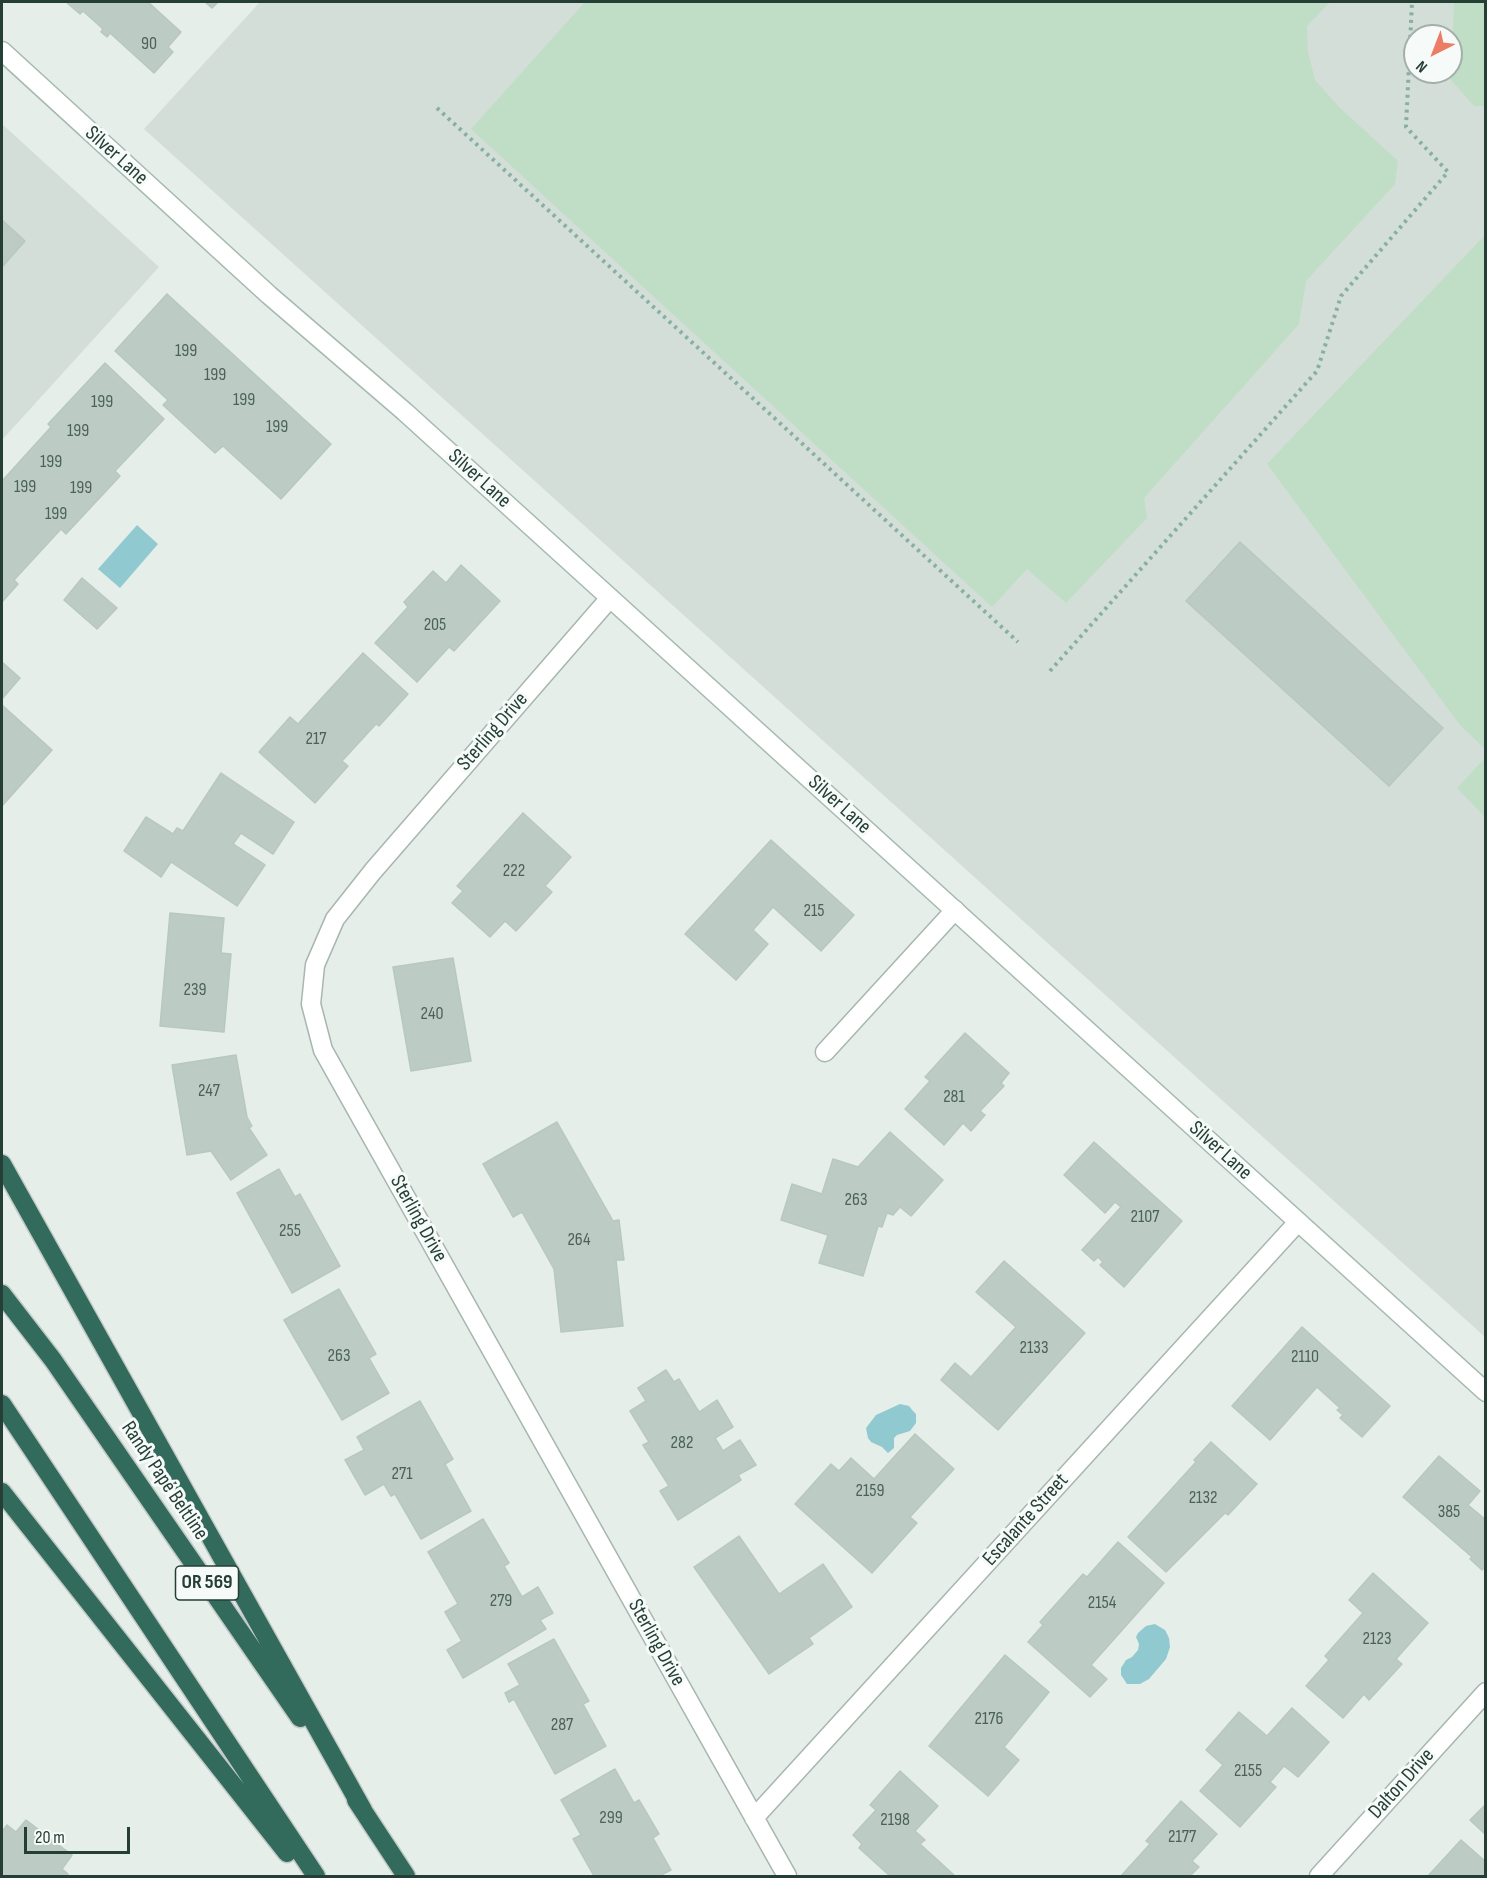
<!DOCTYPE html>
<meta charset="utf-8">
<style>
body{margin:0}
#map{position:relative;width:1487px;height:1878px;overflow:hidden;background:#e5eee9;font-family:"Sofia Sans Condensed",sans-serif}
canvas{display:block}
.frame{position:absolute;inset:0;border:3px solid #253f36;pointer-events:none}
.north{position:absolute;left:1403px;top:24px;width:60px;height:60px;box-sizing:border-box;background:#f6faf8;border:2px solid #a2afaa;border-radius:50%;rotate:222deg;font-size:16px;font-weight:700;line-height:24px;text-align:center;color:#253f36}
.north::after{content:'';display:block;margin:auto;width:21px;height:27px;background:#ec7d64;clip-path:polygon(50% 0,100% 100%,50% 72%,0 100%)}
.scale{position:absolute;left:24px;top:1827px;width:106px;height:27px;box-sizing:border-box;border:3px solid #253f36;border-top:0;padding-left:8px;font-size:18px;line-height:21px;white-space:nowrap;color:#253f36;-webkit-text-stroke:4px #f6faf8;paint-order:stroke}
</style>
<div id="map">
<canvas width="1487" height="1878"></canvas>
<div class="frame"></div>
<div class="north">N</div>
<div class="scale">20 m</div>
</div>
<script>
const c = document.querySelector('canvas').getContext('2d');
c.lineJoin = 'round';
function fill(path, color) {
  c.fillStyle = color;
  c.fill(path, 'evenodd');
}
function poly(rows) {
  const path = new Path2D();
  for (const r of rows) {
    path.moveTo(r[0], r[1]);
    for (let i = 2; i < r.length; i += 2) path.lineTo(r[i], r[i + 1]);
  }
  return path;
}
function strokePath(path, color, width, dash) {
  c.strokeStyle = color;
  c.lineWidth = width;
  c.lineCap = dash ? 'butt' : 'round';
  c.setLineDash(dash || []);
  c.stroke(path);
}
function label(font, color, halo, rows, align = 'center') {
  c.font = font + ' "Sofia Sans Condensed",sans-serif';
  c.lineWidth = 6;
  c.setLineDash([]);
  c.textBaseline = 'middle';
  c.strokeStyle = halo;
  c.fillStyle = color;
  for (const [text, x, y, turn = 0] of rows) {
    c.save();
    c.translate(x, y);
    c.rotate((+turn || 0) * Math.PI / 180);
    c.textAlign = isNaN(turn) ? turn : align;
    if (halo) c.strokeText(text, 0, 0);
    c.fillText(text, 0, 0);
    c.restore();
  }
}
fill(poly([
 [260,2,1485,2,1485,1337,144,129],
 [1415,36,1451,36,1451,72,1415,72],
 [2,124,159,267,2,440]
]), '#d3ded8');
fill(poly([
 [585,2,1330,2,1307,26,1308,52,1315,80,1339,107,1398,161,1395,184,1306,281,1299,324,1144,498,1147,518,1066,603,1027,569,992,607,471,129],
 [1454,2,1485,2,1485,106,1474,106,1451,80],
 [1485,235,1485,749,1460,725,1267,464],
 [1485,758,1485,817,1457,788]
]), '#bfdec5');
fill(poly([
 [137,525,158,544,120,588,98,569],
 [900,1404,909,1406,913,1411,916,1414,916,1423,910,1431,897,1435,894,1438,894,1448,888,1453,882,1447,871,1442,868,1438,866,1428,876,1415],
 [1155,1624,1165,1630,1169,1638,1170,1647,1166,1659,1149,1679,1140,1684,1127,1684,1121,1675,1121,1668,1126,1660,1132,1657,1138,1650,1139,1644,1136,1637,1138,1633,1146,1626]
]), '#90cad0');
const building = poly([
 [66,2,148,2,181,32,168,47,173,52,154,73,110,33,107,37,101,32,103,29,83,11,80,14,66,2],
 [205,2,218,2,212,8,205,2],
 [2,220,25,241,2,267,2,220],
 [167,294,331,444,281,499,223,446,215,453,163,405,168,400,115,351,167,294],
 [105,363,164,419,115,471,120,476,66,534,61,529,14,580,18,584,2,602,2,481,51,427,48,424,105,363],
 [1240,542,1443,728,1389,786,1186,601,1240,542],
 [461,565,500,601,454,651,449,647,417,682,375,643,408,607,404,602,433,571,446,583,461,565],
 [82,578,117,608,97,629,64,600,82,578],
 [363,653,408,694,379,726,376,724,342,761,348,766,315,803,259,752,290,717,298,724,363,653],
 [2,662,20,678,2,699,2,662],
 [2,705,52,750,2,806,2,705],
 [221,773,294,822,273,854,241,833,233,844,265,865,237,906,171,862,161,877,124,851,146,817,173,834,177,828,183,831,221,773],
 [523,813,571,857,545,886,552,892,516,931,505,921,490,937,452,903,463,891,457,886,523,813],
 [771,840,854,915,821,951,773,907,753,930,768,944,736,980,685,934,771,840],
 [170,913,224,918,221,953,231,954,224,1032,160,1026,170,913],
 [453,958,471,1061,411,1071,393,967,453,958],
 [965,1033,1009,1073,1001,1083,1004,1086,980,1111,985,1115,971,1131,963,1123,944,1145,905,1109,930,1081,925,1077,965,1033],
 [236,1055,247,1117,252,1126,249,1128,267,1155,231,1180,211,1151,187,1155,172,1065,236,1055],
 [557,1122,613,1221,619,1220,624,1260,616,1260,623,1326,561,1332,554,1269,522,1212,513,1217,483,1164,557,1122],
 [890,1132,943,1180,911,1216,900,1207,893,1215,887,1213,882,1227,878,1226,863,1276,819,1263,828,1235,781,1220,792,1184,822,1194,833,1159,858,1167,890,1132],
 [1094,1142,1182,1221,1124,1287,1100,1265,1103,1262,1098,1257,1094,1261,1082,1250,1121,1207,1115,1202,1105,1213,1064,1175,1094,1142],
 [279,1169,295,1197,300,1194,340,1266,292,1293,237,1193,279,1169],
 [1004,1261,1085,1333,998,1430,941,1380,955,1363,971,1377,1016,1327,976,1292,1004,1261],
 [339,1289,376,1354,369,1358,389,1393,342,1420,284,1320,339,1289],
 [1302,1327,1390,1406,1362,1437,1340,1418,1343,1415,1337,1410,1340,1408,1317,1387,1270,1440,1232,1406,1302,1327],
 [666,1370,674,1382,679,1379,699,1412,717,1400,733,1427,715,1438,723,1451,740,1440,756,1465,738,1475,741,1480,678,1520,660,1491,669,1486,643,1445,649,1442,630,1411,646,1401,638,1388,666,1370],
 [420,1401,453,1459,445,1464,471,1511,421,1539,395,1494,391,1496,384,1484,365,1495,345,1460,364,1450,357,1437,420,1401],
 [915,1434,954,1469,910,1517,917,1523,872,1573,795,1504,831,1464,839,1471,851,1458,874,1479,915,1434],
 [1211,1442,1257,1484,1228,1515,1225,1513,1166,1572,1128,1537,1196,1462,1194,1460,1211,1442],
 [1439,1456,1480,1491,1468,1505,1486,1520,1486,1567,1482,1570,1470,1559,1472,1557,1403,1497,1439,1456],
 [483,1519,509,1563,504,1566,522,1597,538,1587,553,1613,540,1620,546,1629,463,1678,447,1650,462,1641,445,1612,458,1604,428,1552,483,1519],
 [739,1536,779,1594,823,1564,852,1607,809,1638,813,1644,769,1674,694,1567,739,1536],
 [1118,1542,1164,1583,1091,1665,1107,1679,1090,1697,1028,1642,1043,1625,1040,1622,1083,1574,1087,1577,1118,1542],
 [1373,1573,1428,1623,1396,1659,1402,1664,1369,1700,1364,1694,1343,1718,1306,1686,1329,1660,1325,1656,1363,1613,1349,1600,1373,1573],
 [554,1639,589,1701,583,1704,606,1746,555,1774,514,1699,509,1702,505,1693,520,1685,508,1664,554,1639],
 [1005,1655,1049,1692,1004,1747,1019,1760,988,1796,929,1746,1005,1655],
 [1292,1708,1329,1742,1298,1777,1284,1766,1270,1782,1276,1787,1240,1827,1200,1791,1223,1765,1206,1750,1239,1712,1267,1736,1292,1708],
 [615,1769,634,1803,639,1800,659,1834,653,1838,671,1870,659,1876,594,1876,573,1839,581,1835,561,1800,615,1769],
 [900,1771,938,1806,915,1831,925,1840,920,1844,955,1876,890,1876,859,1848,862,1844,853,1835,876,1810,870,1805,900,1771],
 [1181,1801,1217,1834,1192,1861,1199,1867,1190,1876,1121,1876,1150,1844,1146,1841,1181,1801],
 [1486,1804,1486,1835,1470,1820,1486,1804],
 [26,1820,72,1855,62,1869,68,1874,66,1876,2,1876,2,1832,7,1825,16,1832,26,1820],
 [1461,1840,1486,1862,1486,1876,1428,1876,1461,1840]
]);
fill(building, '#bdcbc5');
strokePath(building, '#b8c7c0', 1.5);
const street = poly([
 [610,598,373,871,335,919,315,965,311,1004,323,1050,787,1876],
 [825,1052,955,910],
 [754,1818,1298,1222],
 [1319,1876,1486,1692]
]);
const secondary = poly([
 [2,51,269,295,405,412,1486,1392]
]);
const highway = poly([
 [2,1164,363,1810],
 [2,1294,53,1360,300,1718],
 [2,1404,316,1876],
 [2,1492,287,1853],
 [356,1800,406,1876]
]);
strokePath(street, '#a8b6b0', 21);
strokePath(secondary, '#a4b9b0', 21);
strokePath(highway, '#c2c9c7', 21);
strokePath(poly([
 [437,108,1018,642],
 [1050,671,1317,371,1341,296,1448,172,1406,127,1412,2]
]), '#87b0a0', 4, [3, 4.5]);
strokePath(street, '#fff', 18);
strokePath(secondary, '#fff', 18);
strokePath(highway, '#326a5b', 18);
label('18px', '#4b625a', null, [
 ["90",149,44],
 ["199",186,351],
 ["199",215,375],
 ["199",244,400],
 ["199",102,402],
 ["199",277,427],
 ["199",78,431],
 ["199",51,462],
 ["199",25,487],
 ["199",81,488],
 ["199",56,514],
 ["205",435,625],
 ["217",316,739],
 ["222",514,871],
 ["215",814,911],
 ["239",195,990],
 ["240",432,1014],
 ["247",209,1091],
 ["281",954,1097],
 ["263",856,1200],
 ["2107",1145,1217],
 ["255",290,1231],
 ["264",579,1240],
 ["2133",1034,1348],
 ["263",339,1356],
 ["2110",1305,1357],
 ["282",682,1443],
 ["271",402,1474],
 ["2159",870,1491],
 ["2132",1203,1498],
 ["385",1449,1512],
 ["279",501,1601],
 ["2154",1102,1603],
 ["2123",1377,1639],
 ["2176",989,1719],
 ["287",562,1725],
 ["2155",1248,1771],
 ["299",611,1818],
 ["2198",895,1820],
 ["2177",1182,1837]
]);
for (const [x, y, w] of [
 [207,1583,63]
]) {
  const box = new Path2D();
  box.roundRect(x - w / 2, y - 17, w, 34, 4.5);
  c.fillStyle = '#f6faf8';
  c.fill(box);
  strokePath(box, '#253f36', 1.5);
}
label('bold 20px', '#253f36', null, [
 ["OR 569",207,1583]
]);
label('21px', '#253f36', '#f6faf8', [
 ["Silver Lane",116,156,42],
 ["Silver Lane",479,479,42],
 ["Sterling Drive",493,732,-49],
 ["Silver Lane",839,805,42],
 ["Silver Lane",1220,1151,42],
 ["Sterling Drive",418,1219,61],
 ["Randy Papé Beltline",164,1481,56],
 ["Escalante Street",1026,1520,-48],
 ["Sterling Drive",656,1643,61],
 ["Dalton Drive",1402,1784,-48]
]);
</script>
